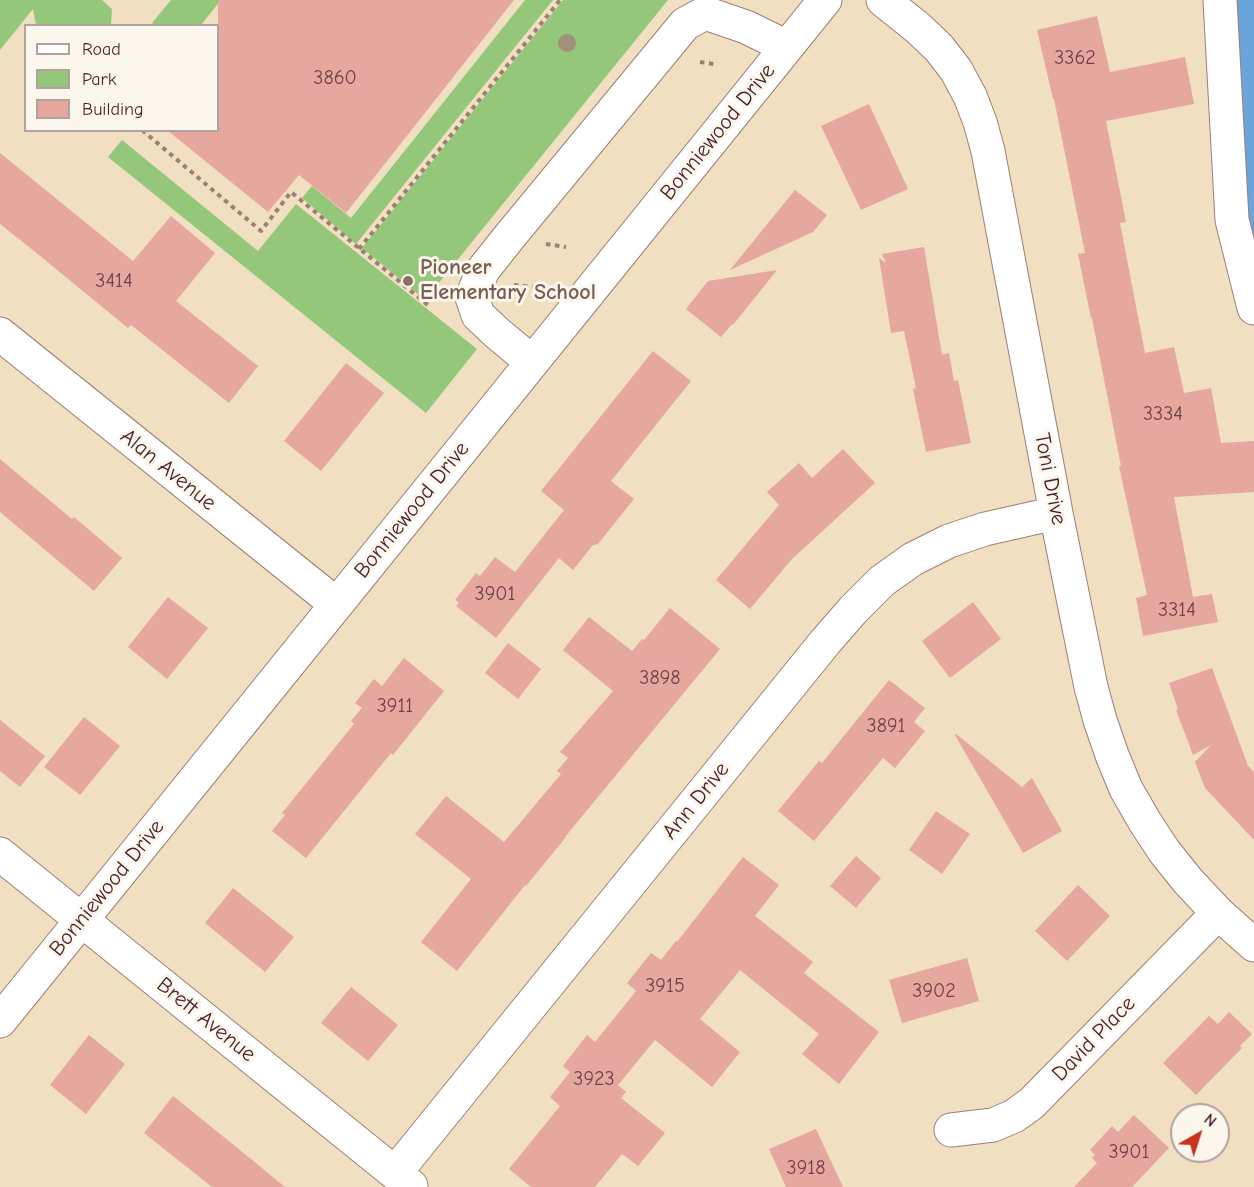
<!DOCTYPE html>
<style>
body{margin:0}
#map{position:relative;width:1254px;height:1187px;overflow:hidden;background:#f1dfc1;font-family:"Comic Neue",sans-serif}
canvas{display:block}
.legend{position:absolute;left:24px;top:24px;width:195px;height:108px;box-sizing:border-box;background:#fbf7ec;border:2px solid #b4a19f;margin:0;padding:8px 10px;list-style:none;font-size:18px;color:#4a1f2b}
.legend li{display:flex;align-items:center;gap:12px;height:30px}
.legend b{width:30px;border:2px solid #b4a19f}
.north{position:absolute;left:1170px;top:1103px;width:60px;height:60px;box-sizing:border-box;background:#fbf7ec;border:2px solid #b4a19f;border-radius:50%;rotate:39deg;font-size:16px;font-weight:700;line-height:24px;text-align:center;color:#4a1f2b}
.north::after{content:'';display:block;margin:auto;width:21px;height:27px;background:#c8321e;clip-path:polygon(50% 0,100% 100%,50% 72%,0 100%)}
</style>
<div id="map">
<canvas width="1254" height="1187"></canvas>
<ul class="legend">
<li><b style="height:8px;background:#fff"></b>Road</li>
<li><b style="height:16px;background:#94c779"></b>Park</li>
<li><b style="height:16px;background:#e5a79e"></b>Building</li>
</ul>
<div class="north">N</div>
</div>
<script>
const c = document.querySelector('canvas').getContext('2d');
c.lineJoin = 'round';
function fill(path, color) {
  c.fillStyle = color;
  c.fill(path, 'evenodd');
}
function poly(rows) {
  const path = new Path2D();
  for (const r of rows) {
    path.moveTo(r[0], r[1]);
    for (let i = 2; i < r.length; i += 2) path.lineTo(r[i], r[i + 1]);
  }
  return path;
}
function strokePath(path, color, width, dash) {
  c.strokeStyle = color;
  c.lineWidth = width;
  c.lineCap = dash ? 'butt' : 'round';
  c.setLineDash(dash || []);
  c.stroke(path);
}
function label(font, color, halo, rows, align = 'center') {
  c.font = font + ' "Comic Neue",sans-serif';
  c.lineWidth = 6;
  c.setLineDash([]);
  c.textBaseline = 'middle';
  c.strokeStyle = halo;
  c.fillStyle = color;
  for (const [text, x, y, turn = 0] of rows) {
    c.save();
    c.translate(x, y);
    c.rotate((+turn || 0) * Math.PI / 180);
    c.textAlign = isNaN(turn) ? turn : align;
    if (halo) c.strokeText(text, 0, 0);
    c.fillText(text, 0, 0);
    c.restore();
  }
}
fill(poly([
 [0,0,102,0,112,9,111,25,36,25,33,9,0,50],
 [171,0,221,0,201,25,155,25,152,23],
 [525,0,553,0,356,244,302,198,312,186,351,218],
 [563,0,668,0,425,300,362,248],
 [122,140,258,251,296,204,477,349,426,413,108,157]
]), '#94c779');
strokePath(poly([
 [1240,0,1251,220,1254,231]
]), '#6aa4da', 36);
fill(poly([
 [218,0,514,0,346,213,299,175,268,212,167,130,218,130],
 [1097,16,1110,72,1185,57,1194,104,1106,121,1126,222,1120,223,1145,353,1174,347,1184,393,1211,388,1221,443,1254,441,1254,492,1174,497,1193,597,1212,594,1218,622,1143,636,1136,598,1147,595,1119,466,1121,466,1092,318,1091,318,1078,254,1085,253,1054,99,1053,99,1037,30],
 [869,104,908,189,861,210,821,126],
 [0,153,133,261,171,216,215,253,176,301,258,366,229,403,131,325,128,328,34,251,0,224],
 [795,190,827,215,813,232,730,270],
 [924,247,942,355,949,353,954,381,958,380,971,443,926,452,913,389,916,388,904,331,891,333,879,258,886,263,882,254],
 [777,270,733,325,732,324,721,337,686,309,708,281],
 [653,351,691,381,611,481,634,499,598,544,593,545,573,570,559,558,496,638,456,606,459,603,455,600,476,573,480,576,495,557,515,572,564,510,541,491],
 [346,363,384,393,321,471,284,441],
 [843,449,875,483,792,559,750,609,716,580,779,505,767,492,799,463,812,478],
 [0,459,72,519,74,517,122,558,94,591,0,512],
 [168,597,208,628,167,679,128,647],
 [973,602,1001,639,950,678,922,641],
 [670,608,720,649,565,837,566,837,526,886,525,885,457,971,421,942,471,879,415,834,446,796,504,842,561,774,557,771,568,758,560,752,613,691,563,650,589,617,632,651,642,639,644,640],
 [508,643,541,669,518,699,485,673],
 [404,658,444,691,393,755,391,753,306,858,272,831,285,815,282,813,354,724,351,721,362,708,355,703,374,679,382,686],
 [1212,668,1248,766,1254,772,1254,840,1205,788,1195,762,1211,745,1193,755,1176,710,1178,709,1169,683],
 [889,680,925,708,914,722,925,731,895,768,883,758,814,841,778,811,819,761,822,763],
 [84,717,120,746,80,795,44,767],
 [0,720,45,756,20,787,0,771],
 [956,734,1022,787,1032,778,1062,831,1023,853,955,735],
 [936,811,970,834,942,874,909,850],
 [856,856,881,878,856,908,830,886],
 [743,857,779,885,755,916,813,962,804,973,879,1032,839,1084,802,1054,819,1034,740,970,700,1019,740,1052,712,1087,655,1040,618,1085,626,1092,621,1098,665,1133,638,1166,622,1154,595,1187,531,1187,509,1169,560,1106,550,1097,570,1072,563,1066,587,1035,595,1042,636,991,627,983,651,953,661,960,676,941,677,942],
 [1078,885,1110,916,1067,961,1035,931],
 [233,888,294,937,265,972,205,923],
 [967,958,979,1001,902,1023,889,980],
 [351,987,398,1025,368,1061,321,1023],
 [1229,1012,1252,1034,1240,1046,1242,1048,1196,1095,1163,1063,1209,1016,1218,1024],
 [89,1035,125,1064,86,1114,50,1085],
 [173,1096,235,1146,285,1187,212,1187,144,1133],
 [1134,1115,1169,1148,1132,1187,1074,1187,1097,1163,1092,1158,1095,1155,1090,1150,1112,1126,1118,1132],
 [816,1129,843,1187,786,1187,769,1149]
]), '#e5a79e');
const minor = poly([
 [883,0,918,28,939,48,956,70,970,96,980,122,988,151,1056,513,1091,687,1100,720,1112,755,1126,789,1145,822,1164,851,1188,881,1218,913,1254,945],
 [1220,0,1232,220,1254,308],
 [0,334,336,604],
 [532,362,497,333,478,315,472,297,483,270,510,236,685,24,705,13,746,27,787,47],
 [0,854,411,1186],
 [0,1021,825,0],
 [951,1130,993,1125,1014,1116,1032,1103,1218,913],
 [395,1173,826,641,853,610,882,581,913,559,949,541,985,529,1056,513]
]);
strokePath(minor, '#9e7f76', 35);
strokePath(poly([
 [700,62,714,64],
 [142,130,261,231,291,192,429,306],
 [546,244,566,247],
 [359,249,560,0],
 [514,285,534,287]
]), '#9e7f76', 4, [4.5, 4.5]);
strokePath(minor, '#fff', 33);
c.fillStyle = '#a1917b';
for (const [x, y] of [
 [567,43]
]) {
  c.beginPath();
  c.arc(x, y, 9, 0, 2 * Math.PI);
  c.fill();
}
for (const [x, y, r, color] of [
 [408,281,6,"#8d6e63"]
]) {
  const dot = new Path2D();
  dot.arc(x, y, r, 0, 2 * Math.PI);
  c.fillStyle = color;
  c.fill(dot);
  strokePath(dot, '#fbf7ec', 2);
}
label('20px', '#714148', null, [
 ["3362",1075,58],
 ["3860",335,78],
 ["3414",114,281],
 ["3334",1163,414],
 ["3901",495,594],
 ["3314",1177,610],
 ["3898",660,678],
 ["3911",395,706],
 ["3891",886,726],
 ["3915",665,986],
 ["3902",934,991],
 ["3923",594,1079],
 ["3901",1129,1152],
 ["3918",806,1168]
]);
label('22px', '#4a1f2b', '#fbf7ec', [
 ["Bonniewood Drive",718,132,-51],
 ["Alan Avenue",168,470,39],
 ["Toni Drive",1050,479,79],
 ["Bonniewood Drive",412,510,-51],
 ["Ann Drive",696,801,-51],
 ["Bonniewood Drive",107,888,-51],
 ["Brett Avenue",206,1020,39],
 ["David Place",1094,1039,-46]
]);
label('bold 22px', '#785e54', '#fbf7ec', [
 ["Pioneer",420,268],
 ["Elementary School",420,293]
], 'left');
</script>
